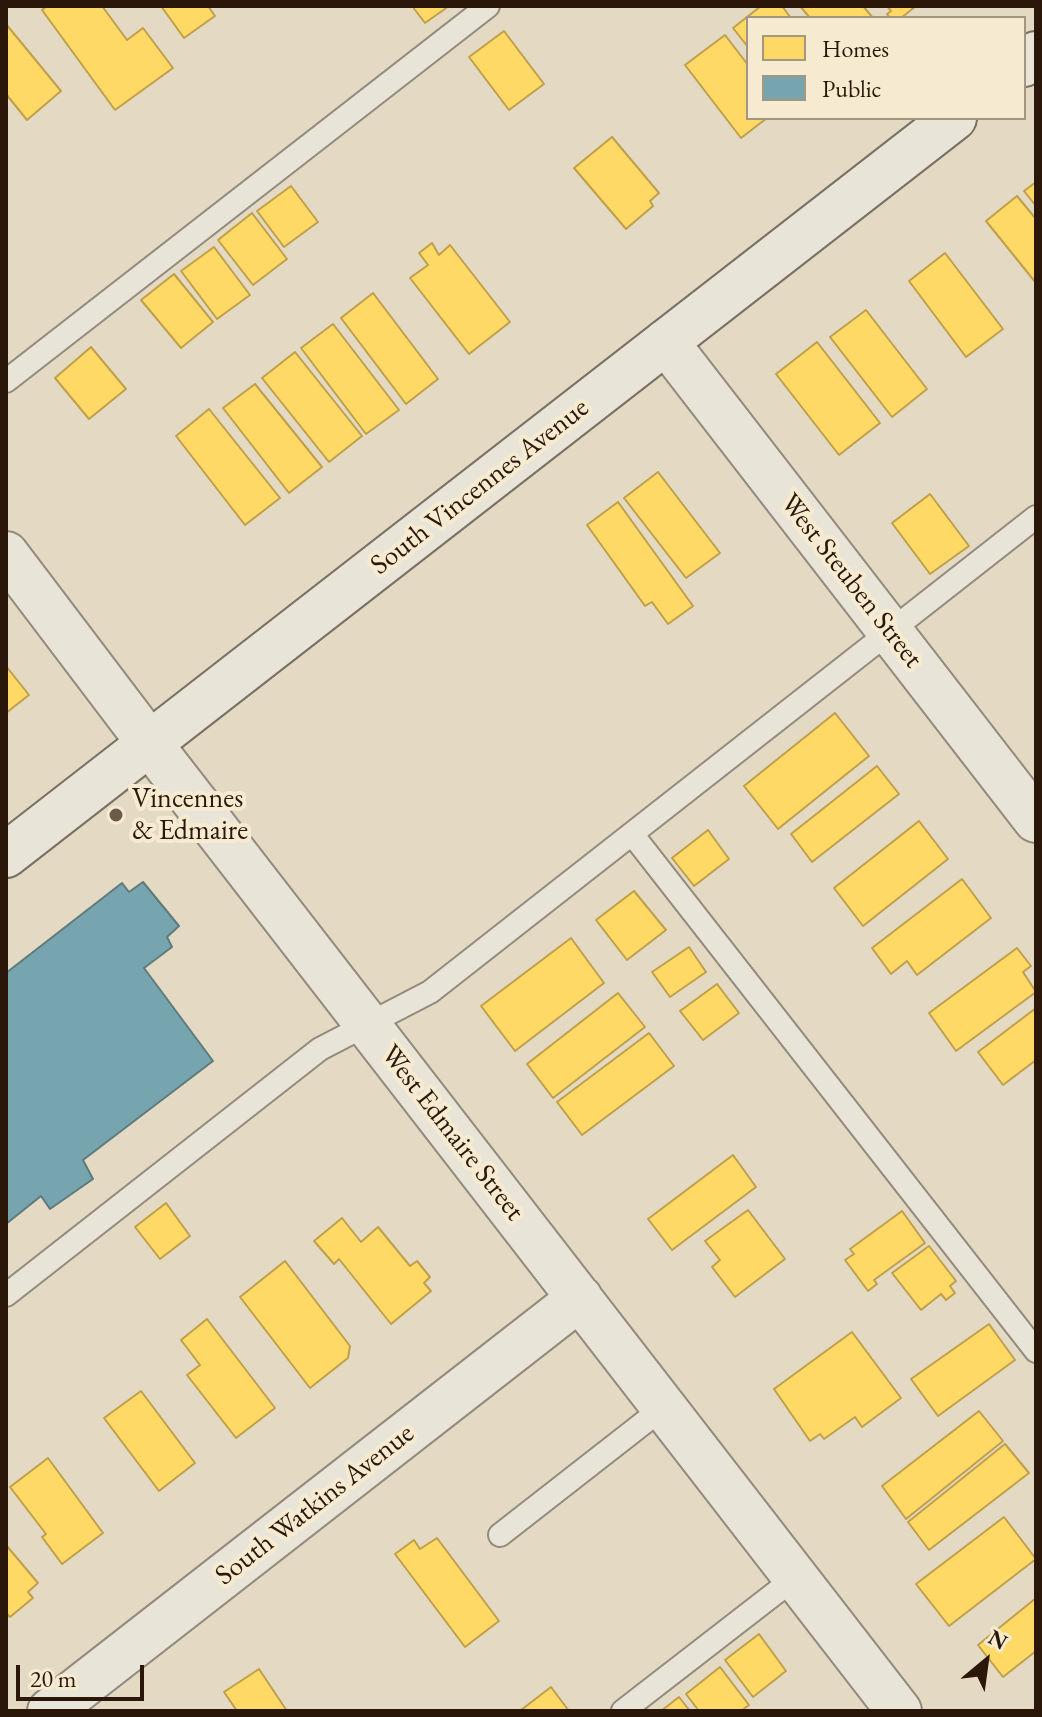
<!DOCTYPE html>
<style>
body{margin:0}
#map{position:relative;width:1042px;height:1717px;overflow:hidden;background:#e4dac3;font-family:"EB Garamond",serif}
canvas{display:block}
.frame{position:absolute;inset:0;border:8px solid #2a1709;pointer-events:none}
.legend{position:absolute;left:746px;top:16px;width:280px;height:104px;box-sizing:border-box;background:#f6ebd0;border:2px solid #a49680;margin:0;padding:10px 14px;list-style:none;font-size:24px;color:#2a1709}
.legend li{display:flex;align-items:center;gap:16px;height:40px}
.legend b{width:40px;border:2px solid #a49680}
.north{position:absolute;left:946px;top:1621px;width:80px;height:80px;-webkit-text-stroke:6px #f6ebd0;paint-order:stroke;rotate:29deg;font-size:22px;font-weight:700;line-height:32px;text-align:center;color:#2a1709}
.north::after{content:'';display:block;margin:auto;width:28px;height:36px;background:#2a1709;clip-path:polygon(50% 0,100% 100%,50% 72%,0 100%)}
.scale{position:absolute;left:16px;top:1665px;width:128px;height:36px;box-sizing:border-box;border:4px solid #2a1709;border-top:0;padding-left:10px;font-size:24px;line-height:28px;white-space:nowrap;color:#2a1709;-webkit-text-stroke:6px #f6ebd0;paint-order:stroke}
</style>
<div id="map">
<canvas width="1042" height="1717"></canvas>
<div class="frame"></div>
<ul class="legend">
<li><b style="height:22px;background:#ffd966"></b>Homes</li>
<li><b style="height:22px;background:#76a5af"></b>Public</li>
</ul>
<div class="north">N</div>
<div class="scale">20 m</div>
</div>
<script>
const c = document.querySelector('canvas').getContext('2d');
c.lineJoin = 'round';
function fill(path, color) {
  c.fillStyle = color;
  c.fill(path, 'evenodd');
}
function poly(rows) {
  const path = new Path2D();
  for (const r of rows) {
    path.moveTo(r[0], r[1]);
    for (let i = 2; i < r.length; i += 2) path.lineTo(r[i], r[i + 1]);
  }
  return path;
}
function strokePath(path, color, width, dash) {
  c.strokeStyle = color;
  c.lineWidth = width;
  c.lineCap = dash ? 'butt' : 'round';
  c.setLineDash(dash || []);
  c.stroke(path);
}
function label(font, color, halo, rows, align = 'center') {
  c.font = font + ' "EB Garamond",serif';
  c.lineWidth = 8;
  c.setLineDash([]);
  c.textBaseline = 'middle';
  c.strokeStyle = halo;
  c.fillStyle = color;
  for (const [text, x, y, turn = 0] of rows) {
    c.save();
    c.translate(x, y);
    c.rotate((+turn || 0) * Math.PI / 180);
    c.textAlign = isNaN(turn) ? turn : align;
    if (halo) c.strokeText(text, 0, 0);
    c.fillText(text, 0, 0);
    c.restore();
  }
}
const homes = poly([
 [47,6,102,6,127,40,143,28,173,68,115,110,42,10,47,6],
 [161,6,208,6,215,16,184,38,161,6],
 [412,6,449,6,425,23,412,6],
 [761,6,782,6,791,18,748,18,748,47,733,28,761,6],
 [800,6,863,6,873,18,810,18,800,6],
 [887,6,916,6,901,18,890,18,887,14,891,11,887,6],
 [6,24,61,91,27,120,6,94,6,24],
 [504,31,544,84,509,110,469,57,504,31],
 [725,35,748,65,748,118,767,118,741,138,685,65,725,35],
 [612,137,659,193,650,201,653,206,626,229,574,168,612,137],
 [1036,182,1036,206,1024,191,1036,182],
 [291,186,318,222,284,247,257,211,291,186],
 [1017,196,1036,219,1036,283,986,221,1017,196],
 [252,213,287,259,253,285,218,240,252,213],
 [432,243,439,255,450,245,510,322,469,354,410,278,428,265,419,253,432,243],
 [214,247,250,295,217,319,181,271,214,247],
 [945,253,1003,329,966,357,909,281,945,253],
 [174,274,213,322,181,348,141,300,174,274],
 [373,293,438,379,406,404,341,318,373,293],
 [866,310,927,389,892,417,830,337,866,310],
 [333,324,399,410,366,434,301,348,333,324],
 [817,342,880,423,839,455,776,374,817,342],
 [91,347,126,389,89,419,55,378,91,347],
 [295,352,362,436,329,462,262,378,295,352],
 [255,384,322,467,289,493,223,408,255,384],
 [209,409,280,498,245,525,176,436,209,409],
 [658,472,720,553,686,578,624,498,658,472],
 [930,494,969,546,930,574,892,523,930,494],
 [618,502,693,606,668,624,652,602,645,606,587,525,618,502],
 [6,666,29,695,6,713,6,666],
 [835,713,869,756,778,829,744,786,835,713],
 [877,766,899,794,812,862,791,834,877,766],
 [919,821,948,859,863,926,834,888,919,821],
 [708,830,729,859,694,886,672,858,708,830],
 [962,879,991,918,917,975,907,961,891,974,872,948,962,879],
 [634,891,666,930,627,960,596,920,634,891],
 [571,938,604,983,515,1051,481,1006,571,938],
 [689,947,706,972,670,997,652,972,689,947],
 [1017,948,1031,966,1023,972,1036,992,956,1051,929,1013,1017,948],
 [717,984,739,1013,703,1040,680,1011,717,984],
 [618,993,645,1027,553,1098,527,1064,618,993],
 [1036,1008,1036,1060,1003,1085,978,1052,1036,1008],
 [649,1033,674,1066,582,1135,557,1102,649,1033],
 [733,1155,756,1187,672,1250,648,1219,733,1155],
 [166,1203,190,1236,160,1259,135,1227,166,1203],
 [748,1210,785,1259,735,1297,712,1267,720,1260,705,1241,748,1210],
 [902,1211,925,1243,874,1280,877,1284,868,1291,845,1260,854,1254,850,1249,902,1211],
 [342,1218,361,1242,378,1227,410,1266,417,1261,430,1277,424,1283,431,1291,391,1324,339,1259,334,1264,314,1241,342,1218],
 [929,1246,956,1281,950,1286,955,1293,946,1300,941,1294,921,1310,892,1273,929,1246],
 [285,1261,350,1346,348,1358,310,1388,240,1297,285,1261],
 [207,1319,275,1408,236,1438,187,1375,200,1365,181,1340,207,1319],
 [989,1324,1015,1360,938,1416,911,1379,989,1324],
 [852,1332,901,1398,862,1427,855,1417,824,1439,820,1434,810,1441,774,1389,852,1332],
 [141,1391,195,1463,159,1491,104,1418,141,1391],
 [979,1411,1003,1441,906,1519,882,1486,979,1411],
 [1005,1444,1029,1473,929,1550,908,1522,1005,1444],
 [48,1458,103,1533,62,1564,42,1537,46,1534,10,1487,48,1458],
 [1004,1517,1036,1559,949,1626,916,1584,1004,1517],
 [437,1538,499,1621,465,1647,395,1554,414,1540,420,1549,437,1538],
 [6,1545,38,1583,28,1592,33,1598,10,1617,6,1613,6,1545],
 [1036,1598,1036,1651,1003,1677,978,1645,1036,1598],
 [759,1634,786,1671,753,1697,725,1660,759,1634],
 [720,1667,749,1705,741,1711,699,1711,686,1694,720,1667],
 [259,1669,287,1711,237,1711,224,1692,259,1669],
 [551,1687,569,1711,522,1711,521,1710,551,1687],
 [679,1697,690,1711,661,1711,679,1697]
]);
fill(homes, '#ffd966');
strokePath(homes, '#bf9f4a', 2);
const public = poly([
 [143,882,179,926,167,937,172,947,144,968,213,1061,83,1160,93,1179,50,1209,41,1196,6,1224,6,973,122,883,129,892,143,882]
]);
fill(public, '#76a5af');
strokePath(public, '#5f7a7d', 2);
const service = poly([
 [6,381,488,6],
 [632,834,1036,1351],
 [6,1295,320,1049,430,992,1036,517],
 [500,1535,664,1407],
 [623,1711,796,1577]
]);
const minor = poly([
 [666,342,1036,820],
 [6,554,150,744,899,1711],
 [50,1711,580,1298]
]);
const secondary = poly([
 [1024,64,1036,54],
 [6,855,954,118]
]);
strokePath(service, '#928a7c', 26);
strokePath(minor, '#928a7c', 48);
strokePath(secondary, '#787063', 48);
strokePath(service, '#e9e4d8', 22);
strokePath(minor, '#e9e4d8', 44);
strokePath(secondary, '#e9e4d8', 44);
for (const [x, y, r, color] of [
 [116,815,8,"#6b5b4a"]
]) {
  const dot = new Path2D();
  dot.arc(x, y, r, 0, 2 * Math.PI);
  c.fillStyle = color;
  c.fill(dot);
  strokePath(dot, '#f6ebd0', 3);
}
label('28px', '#2a1709', '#f6ebd0', [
 ["South Vincennes Avenue",480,487,-38],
 ["West Steuben Street",851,581,52],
 ["West Edmaire Street",452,1133,52],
 ["South Watkins Avenue",315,1505,-38]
]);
label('28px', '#2a1709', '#f6ebd0', [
 ["Vincennes",132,799],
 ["& Edmaire",132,831]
], 'left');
</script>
